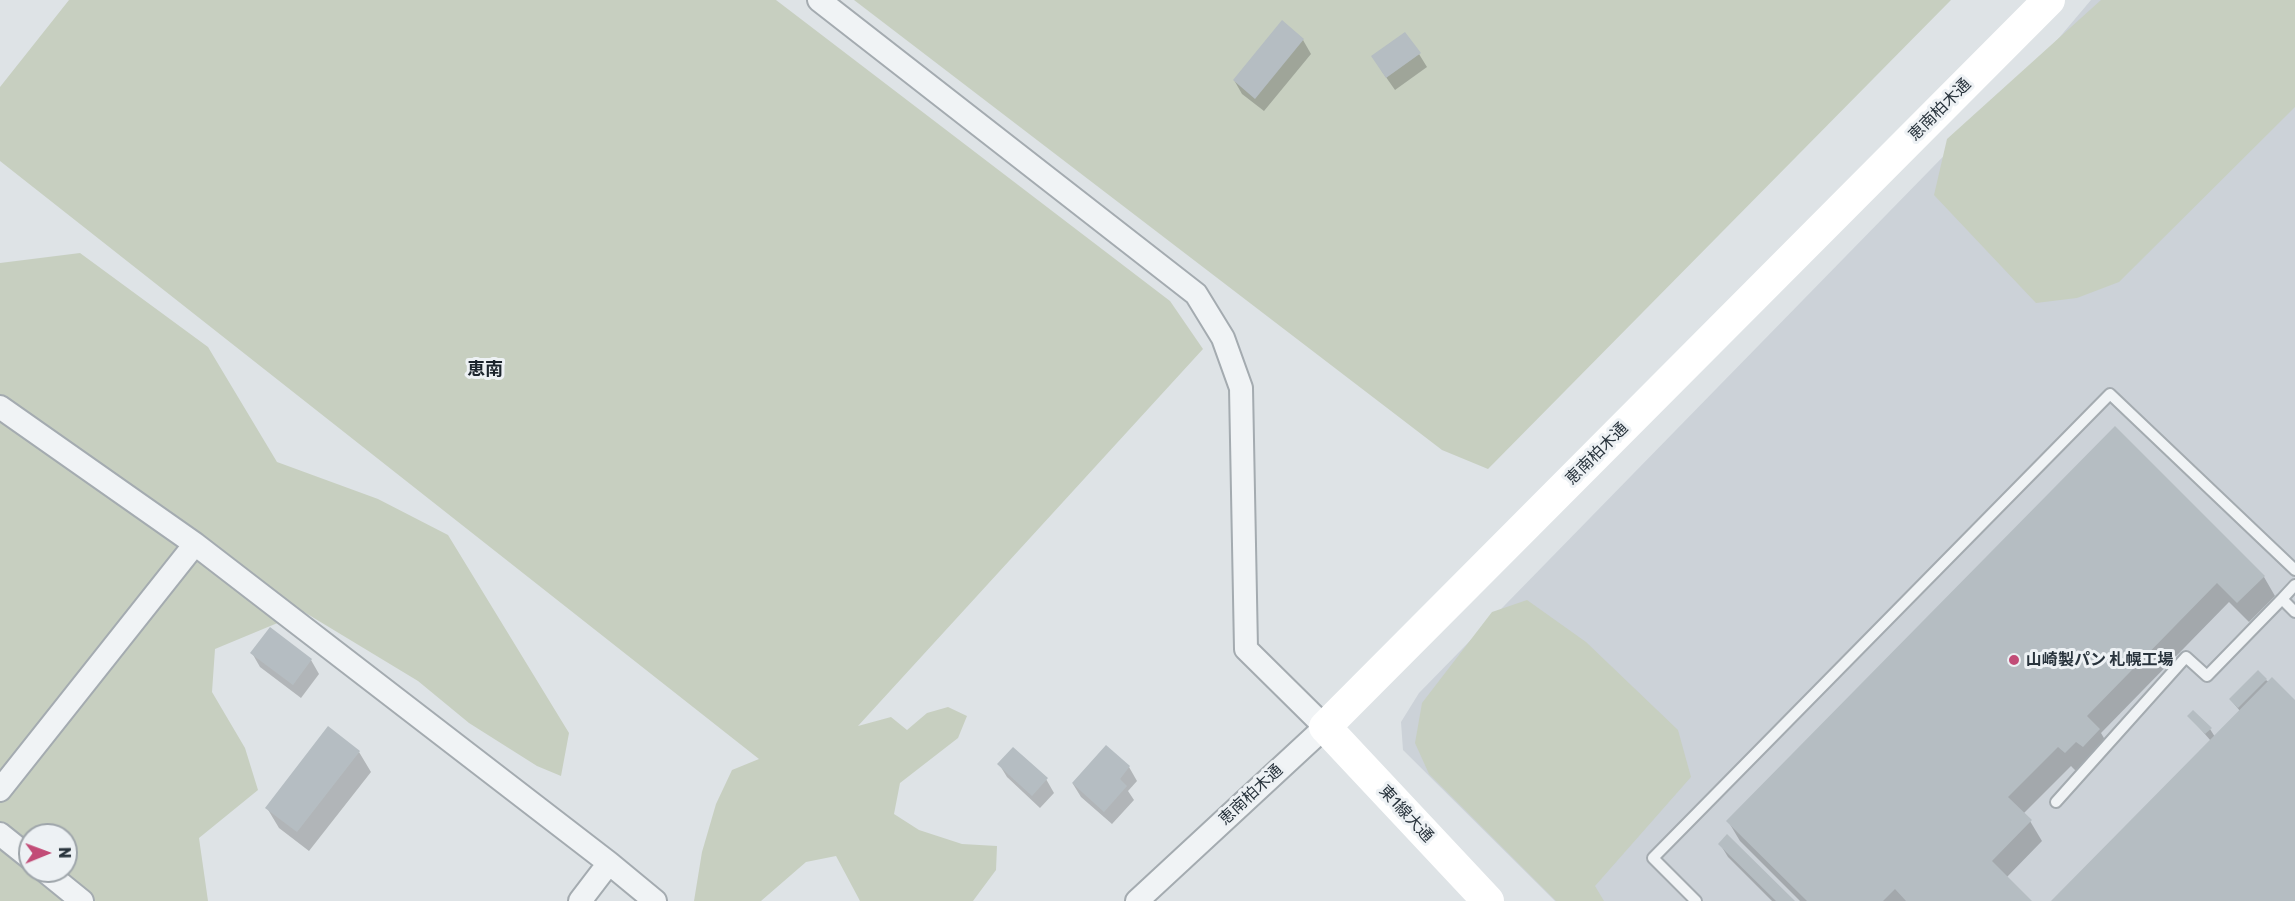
<!DOCTYPE html>
<meta charset="utf-8">
<style>
body{margin:0}
#map{position:relative;width:2295px;height:901px;overflow:hidden;background:#dee3e6;font-family:Rubik,sans-serif}
canvas{display:block}
.north{position:absolute;left:18px;top:823px;width:60px;height:60px;box-sizing:border-box;background:#edf1f4;border:2px solid #9ea5aa;border-radius:50%;rotate:89deg;font-size:16px;font-weight:700;line-height:24px;text-align:center;color:#28333c}
.north::after{content:'';display:block;margin:auto;width:21px;height:27px;background:#c24c77;clip-path:polygon(50% 0,100% 100%,50% 72%,0 100%)}
</style>
<div id="map">
<canvas width="2295" height="901"></canvas>
<div class="north">N</div>
</div>
<script>
const c = document.querySelector('canvas').getContext('2d');
c.lineJoin = 'round';
function fill(path, color) {
  c.fillStyle = color;
  c.fill(path, 'evenodd');
}
function poly(rows) {
  const path = new Path2D();
  for (const r of rows) {
    path.moveTo(r[0], r[1]);
    for (let i = 2; i < r.length; i += 2) path.lineTo(r[i], r[i + 1]);
  }
  return path;
}
function strokePath(path, color, width, dash) {
  c.strokeStyle = color;
  c.lineWidth = width;
  c.lineCap = dash ? 'butt' : 'round';
  c.setLineDash(dash || []);
  c.stroke(path);
}
function label(font, color, halo, rows, align = 'center') {
  c.font = font + ' Rubik,"Noto Sans JP",sans-serif';
  c.lineWidth = 6;
  c.setLineDash([]);
  c.textBaseline = 'middle';
  c.strokeStyle = halo;
  c.fillStyle = color;
  for (const [text, x, y, turn = 0] of rows) {
    c.save();
    c.translate(x, y);
    c.rotate((+turn || 0) * Math.PI / 180);
    c.textAlign = isNaN(turn) ? turn : align;
    if (halo) c.strokeText(text, 0, 0);
    c.fillText(text, 0, 0);
    c.restore();
  }
}
fill(poly([
 [2091,0,2295,0,2295,901,1555,901,1403,750,1401,722,1419,693,2058,39]
]), '#ccd2d8');
fill(poly([
 [69,0,776,0,1170,301,1203,349,858,726,891,717,907,730,927,713,948,707,967,716,958,738,900,783,894,814,919,830,962,844,997,846,996,870,973,901,860,901,836,856,806,862,761,901,694,901,702,852,716,804,732,770,759,759,0,161,0,87],
 [854,0,1951,0,1488,469,1442,450],
 [2101,0,2295,0,2295,107,2119,282,2077,298,2036,303,1934,195,1947,139],
 [80,253,208,347,277,462,378,499,448,535,569,733,561,776,537,766,469,723,418,681,304,612,215,649,212,692,245,748,258,790,199,838,208,901,0,901,0,263],
 [30,835,66,835,66,871,30,871],
 [1527,600,1586,642,1678,730,1691,777,1595,886,1604,901,1556,901,1429,774,1415,743,1422,703,1492,612]
]), '#c7cfc0');
fill(poly([
 [1282,22,1303,40,1311,54,1264,111,1242,94,1234,80],
 [1419,54,1427,67,1395,90,1381,70],
 [2115,429,2264,577,2275,596,2249,622,2229,602,2101,733,2111,750,2095,766,2077,772,2071,766,2023,814,2030,821,2042,841,2006,878,2030,901,1800,901,1740,841,1728,821],
 [270,629,311,660,319,674,301,698,260,667,252,653],
 [2266,680,2295,702,2295,901,2053,901,2211,741,2189,716,2210,729,2215,737,2240,711,2230,699],
 [1106,747,1129,767,1137,781,1128,791,1134,800,1112,824,1081,797,1073,784],
 [359,752,371,772,309,851,279,828,267,808],
 [999,764,1046,779,1054,793,1040,808,1007,777],
 [1720,844,1793,901,1772,901,1728,857]
]), '#0003');
fill(poly([
 [1282,20,1304,39,1255,99,1233,80],
 [1405,32,1421,53,1386,78,1371,56],
 [2115,426,2265,576,2237,603,2217,583,2087,716,2100,729,2083,747,2076,742,2065,753,2058,747,2008,797,2032,820,1992,861,2032,901,1906,901,1895,889,1883,901,1807,901,1726,821],
 [270,627,312,659,293,685,250,653],
 [2258,670,2267,679,2238,708,2229,699],
 [2272,677,2295,700,2295,901,2051,901],
 [2193,710,2212,728,2205,734,2187,716],
 [328,726,360,751,297,832,265,808],
 [1106,745,1130,766,1120,779,1127,786,1104,812,1072,783],
 [1013,747,1048,778,1032,796,997,764],
 [1727,834,1795,901,1776,901,1718,844]
]), '#b5bdc2');
const lane = poly([
 [2295,585,2282,599,2295,612],
 [2056,802,2186,657,2207,676,2282,599],
 [1696,901,1653,858,2110,394,2295,570]
]);
const street = poly([
 [819,0,1196,294,1223,338,1241,388,1246,649,1325,727,1137,901],
 [0,407,195,544,609,863,655,901],
 [0,790,195,544],
 [0,834,30,858],
 [45,871,82,901],
 [580,901,609,863]
]);
strokePath(lane, '#a4abb0', 14);
strokePath(street, '#a4abb0', 26);
strokePath(lane, '#f0f3f5', 10);
strokePath(street, '#f0f3f5', 22);
strokePath(poly([
 [1488,901,1325,727,2049,0]
]), '#fff', 32);
for (const [x, y, r, color] of [
 [2014,660,6,"#c24c77"]
]) {
  const dot = new Path2D();
  dot.arc(x, y, r, 0, 2 * Math.PI);
  c.fillStyle = color;
  c.fill(dot);
  strokePath(dot, '#edf1f4', 2);
}
label('16px', '#28333c', '#edf1f4', [
 ["恵南柏木通",1940,110,-45],
 ["恵南柏木通",1597,454,-45],
 ["恵南柏木通",1251,795,-43],
 ["東1線大通",1406,814,47]
]);
label('bold 16px', '#28333c', '#edf1f4', [
 ["山崎製パン 札幌工場",2026,660]
], 'left');
label('bold 18px', '#1b242c', '#edf1f4', [
 ["恵南",485,370]
]);
</script>
